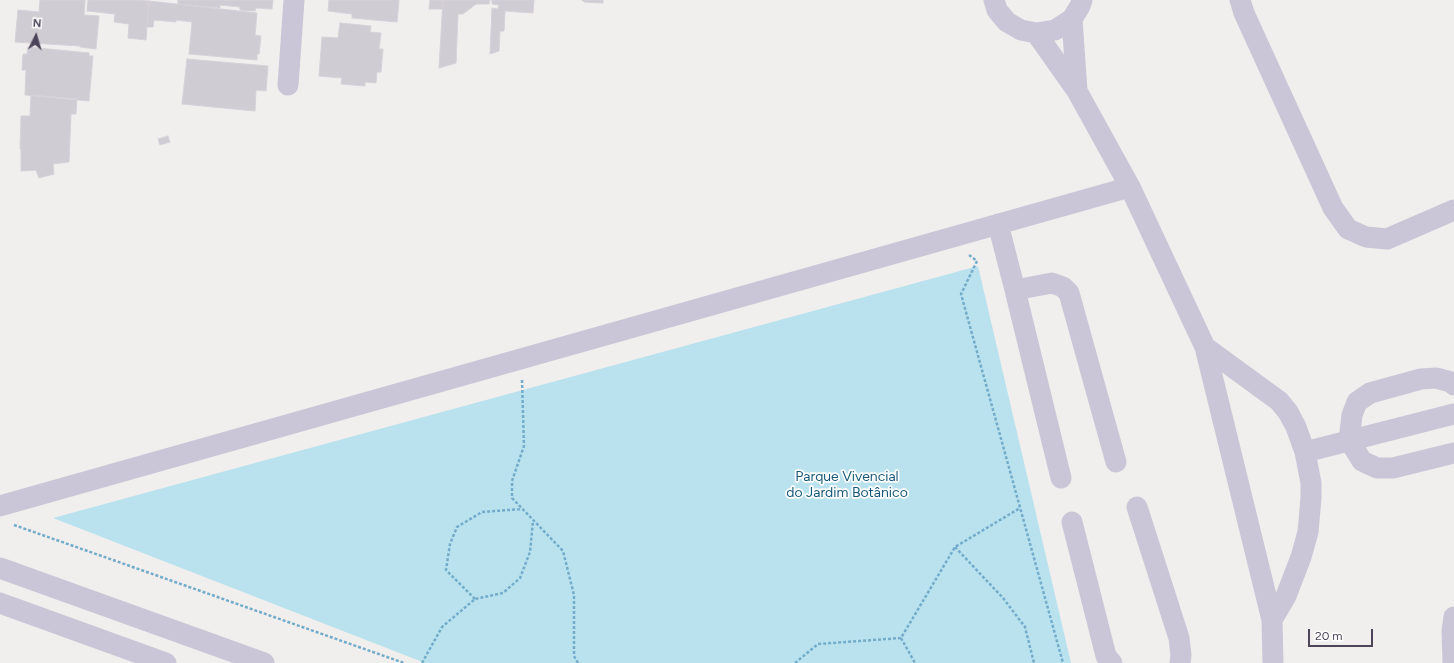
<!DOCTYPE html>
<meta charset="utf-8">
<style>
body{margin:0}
#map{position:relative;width:1454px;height:663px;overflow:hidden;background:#f0efed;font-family:Figtree,sans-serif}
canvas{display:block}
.north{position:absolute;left:16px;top:16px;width:40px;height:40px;-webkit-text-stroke:3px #fff;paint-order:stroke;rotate:5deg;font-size:11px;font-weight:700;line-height:16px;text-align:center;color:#4c455a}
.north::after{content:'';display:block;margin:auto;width:14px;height:18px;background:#4c455a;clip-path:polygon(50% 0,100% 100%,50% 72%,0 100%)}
.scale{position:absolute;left:1308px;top:629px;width:65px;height:18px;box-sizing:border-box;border:2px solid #4c455a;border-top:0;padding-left:5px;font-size:12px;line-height:14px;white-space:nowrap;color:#4c455a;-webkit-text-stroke:3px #fff;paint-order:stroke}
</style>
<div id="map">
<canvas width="1454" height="663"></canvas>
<div class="north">N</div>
<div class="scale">20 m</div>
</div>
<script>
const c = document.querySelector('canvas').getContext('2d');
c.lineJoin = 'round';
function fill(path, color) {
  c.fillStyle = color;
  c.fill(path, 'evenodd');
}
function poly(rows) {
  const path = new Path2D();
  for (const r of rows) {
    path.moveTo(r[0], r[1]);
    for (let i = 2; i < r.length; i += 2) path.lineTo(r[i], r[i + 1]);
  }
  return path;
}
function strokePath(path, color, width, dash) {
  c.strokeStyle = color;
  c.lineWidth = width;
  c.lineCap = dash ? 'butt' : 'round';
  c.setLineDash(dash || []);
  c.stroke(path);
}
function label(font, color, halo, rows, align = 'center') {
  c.font = font + ' Figtree,sans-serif';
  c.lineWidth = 3.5;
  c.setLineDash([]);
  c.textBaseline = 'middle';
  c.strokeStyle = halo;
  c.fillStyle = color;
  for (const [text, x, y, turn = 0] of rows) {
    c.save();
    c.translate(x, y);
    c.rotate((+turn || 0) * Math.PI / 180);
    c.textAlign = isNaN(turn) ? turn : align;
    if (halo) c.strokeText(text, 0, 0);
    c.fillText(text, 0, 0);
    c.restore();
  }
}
fill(poly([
 [978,266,1071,663,425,663,53,518]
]), '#bae2ee');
const building = poly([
 [40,0,85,0,84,15,99,16,96,49,80,47,80,46,15,42,18,10,39,12,40,0],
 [88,0,132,0,149,1,146,40,128,38,129,24,114,22,115,14,87,11,88,0],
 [178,0,273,0,272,9,256,8,255,11,240,10,240,7,220,5,220,8,178,4,178,0],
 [329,0,399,0,397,22,352,18,352,14,328,11,329,0],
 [430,0,443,0,442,9,429,9,430,0],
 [443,0,490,0,489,4,476,4,463,14,458,14,456,63,439,68,443,0],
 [492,0,534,0,533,13,505,11,504,31,500,31,499,51,490,54,492,8,498,9,499,5,492,4,492,0],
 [582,0,603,0,603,3,584,2,582,0],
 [149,1,257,13,255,35,261,36,259,54,257,54,257,60,189,54,192,22,176,20,176,22,154,20,153,27,147,27,149,1],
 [340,23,371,26,370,32,381,33,379,49,383,49,381,72,377,72,376,83,365,82,365,86,341,84,342,78,319,76,322,37,338,38,340,23],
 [28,47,89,53,89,56,93,56,89,101,25,95,26,70,22,70,23,54,27,54,28,47],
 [187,59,268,66,266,91,256,90,255,111,182,104,187,59],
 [31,95,77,99,76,114,71,114,69,162,53,164,54,174,39,178,36,170,21,171,21,149,20,149,21,116,30,116,31,95],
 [168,136,170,142,160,145,158,139,168,136]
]);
fill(building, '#d0ccd4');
strokePath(building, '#d5d1d9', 1);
strokePath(poly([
 [969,255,977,261,961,294,1063,663],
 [522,380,524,446,512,481,512,498,563,551,574,595,574,656,578,663],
 [14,525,404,663],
 [955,547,1003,598,1025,627,1034,663],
 [475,599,446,570,450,544,457,527,482,512,522,509],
 [901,638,915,663],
 [422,663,442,627,475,599,503,593,520,578,530,552,533,521],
 [795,663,818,644,901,638,955,547,1020,508]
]), '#73accb', 2.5, [3, 2]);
strokePath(poly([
 [994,0,997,10,1007,22,1021,30,1036,33,1055,30,1072,19,1080,6,1082,0],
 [1240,0,1244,13,1333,208,1348,229,1366,237,1387,239,1454,210],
 [1072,19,1077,91],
 [1036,33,1077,91,1130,187,1205,347,1272,620,1273,663],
 [288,85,294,0],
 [998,224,1015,290],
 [1205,347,1279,401,1288,412,1296,427,1305,452,1311,483,1311,498,1308,532,1301,557,1286,596,1272,620],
 [1454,385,1451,382,1436,378,1421,379,1370,393,1357,402,1352,415,1349,440,1362,461,1377,468,1393,468,1454,453],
 [1305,452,1454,414],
 [1061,478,1015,290,1052,283,1063,287,1069,293,1116,462],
 [0,506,1130,187],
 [1137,507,1179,638,1181,655,1180,663],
 [1072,522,1106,656,1112,663],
 [0,568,264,663],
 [0,603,166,663],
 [1453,663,1452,631,1454,617]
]), '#cbc6d7', 21);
label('14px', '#17587a', '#fff', [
 ["Parque Vivencial",847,477],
 ["do Jardim Botânico",847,493]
]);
</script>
